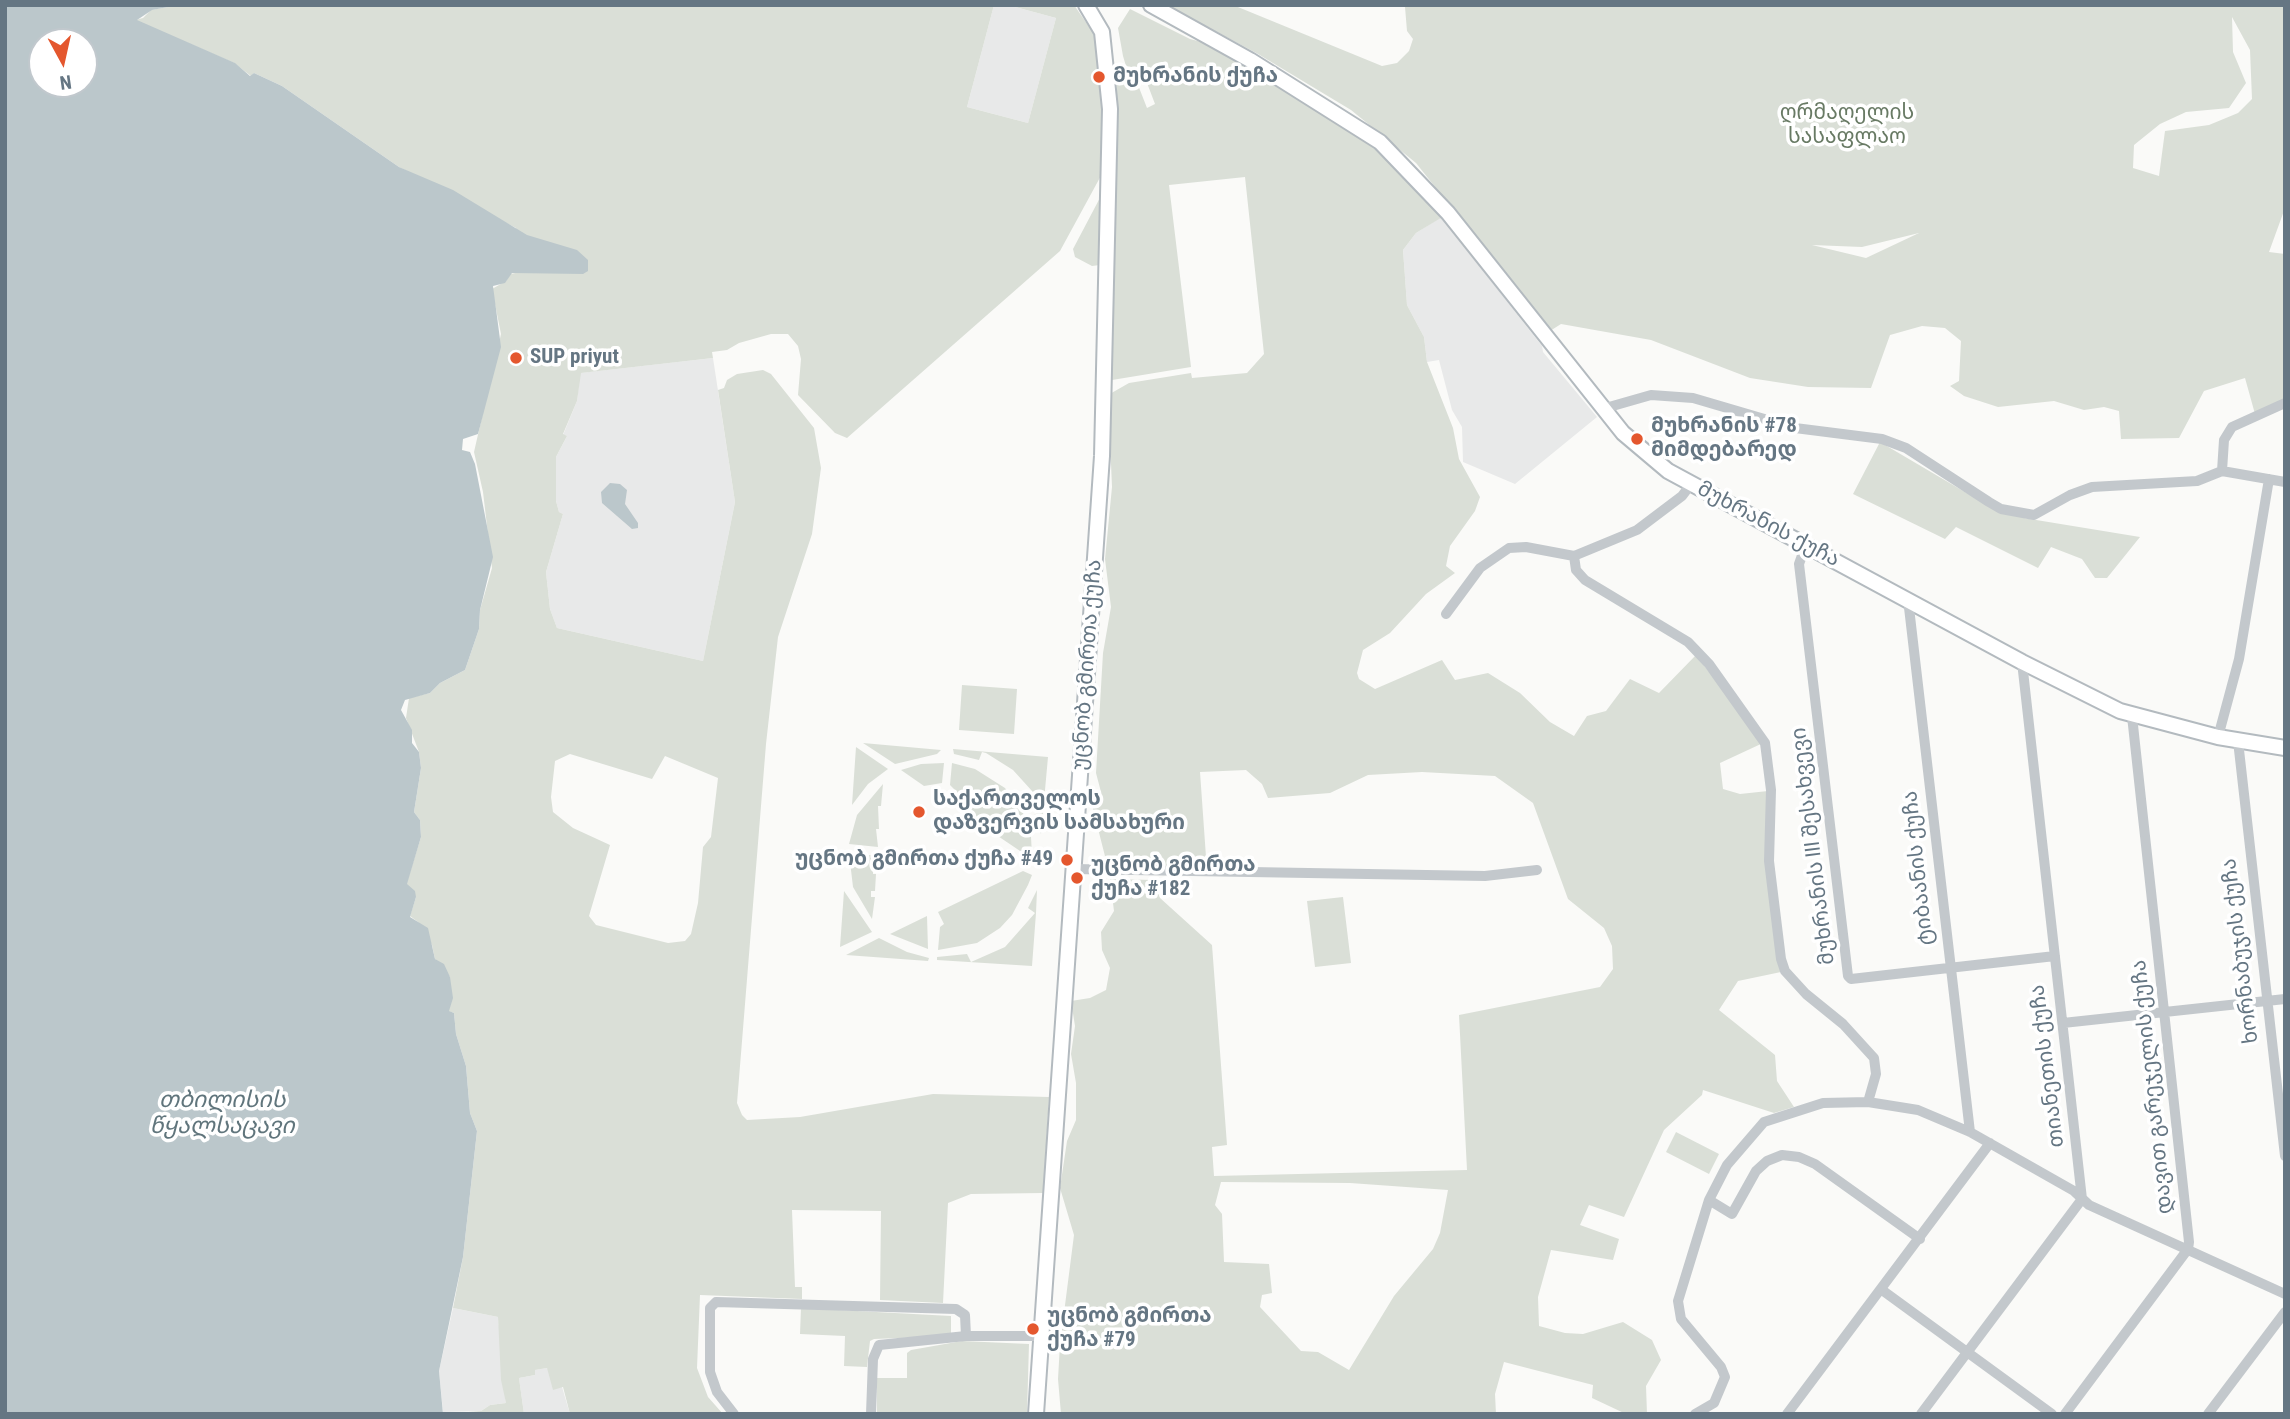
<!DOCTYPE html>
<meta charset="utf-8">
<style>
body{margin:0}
#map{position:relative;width:2290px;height:1419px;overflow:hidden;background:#fafaf8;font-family:"Roboto Condensed",sans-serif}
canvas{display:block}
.frame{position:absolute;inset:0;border:7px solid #657683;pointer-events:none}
.north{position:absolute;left:28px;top:28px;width:70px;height:70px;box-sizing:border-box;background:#fff;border:2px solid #c1c8cd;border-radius:50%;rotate:172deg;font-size:19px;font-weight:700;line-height:28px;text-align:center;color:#657683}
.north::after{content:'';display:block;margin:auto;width:24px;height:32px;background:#e4572e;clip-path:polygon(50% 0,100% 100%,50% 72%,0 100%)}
</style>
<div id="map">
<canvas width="2290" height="1419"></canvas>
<div class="frame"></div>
<div class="north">N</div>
</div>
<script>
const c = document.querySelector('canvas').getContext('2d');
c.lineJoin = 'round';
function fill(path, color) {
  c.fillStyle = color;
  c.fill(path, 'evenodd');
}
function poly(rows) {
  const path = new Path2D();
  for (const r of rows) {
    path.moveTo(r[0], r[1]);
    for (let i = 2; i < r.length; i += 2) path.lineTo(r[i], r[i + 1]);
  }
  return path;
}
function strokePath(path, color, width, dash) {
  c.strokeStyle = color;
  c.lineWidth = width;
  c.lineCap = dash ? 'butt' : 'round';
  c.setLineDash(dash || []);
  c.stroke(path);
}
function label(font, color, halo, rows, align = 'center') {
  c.font = font + ' "Roboto Condensed","Noto Sans Georgian",sans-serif';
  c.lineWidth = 7;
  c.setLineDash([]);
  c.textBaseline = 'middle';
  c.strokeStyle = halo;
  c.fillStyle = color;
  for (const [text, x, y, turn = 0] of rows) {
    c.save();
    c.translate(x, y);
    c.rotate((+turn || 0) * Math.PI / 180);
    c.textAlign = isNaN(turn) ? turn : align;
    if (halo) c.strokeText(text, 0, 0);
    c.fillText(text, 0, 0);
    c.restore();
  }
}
fill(poly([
 [994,5,1008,5,1056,18,1028,123,967,107],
 [1441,217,1542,346,1543,352,1597,417,1515,484,1463,462,1462,427,1452,410,1439,360,1427,362,1424,337,1407,305,1403,250,1416,233],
 [713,358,735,502,703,661,557,628,550,609,546,572,563,514,559,512,556,501,556,457,565,440,567,436,563,435,577,401,580,373],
 [453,1308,498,1317,506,1403,490,1405,481,1411,443,1412,439,1371],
 [547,1368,562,1387,570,1414,524,1414,519,1378,535,1375,535,1370]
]), '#e8e9e9');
fill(poly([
 [179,5,994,5,967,107,1028,123,1056,18,1008,5,1074,5,1099,41,1103,172,1060,251,847,438,835,433,798,395,801,359,798,346,788,334,771,334,739,343,727,350,712,352,713,358,581,373,577,401,563,434,567,436,556,457,556,501,559,512,563,514,546,572,550,609,557,628,703,661,735,502,718,390,724,388,727,380,737,374,763,370,771,374,814,428,821,468,812,534,778,637,766,744,737,1103,742,1115,747,1120,800,1117,933,1094,1049,1097,1043,1193,971,1194,948,1203,943,1303,880,1300,881,1211,792,1210,795,1287,802,1287,802,1299,700,1295,697,1368,708,1397,723,1414,570,1414,563,1387,553,1390,547,1368,535,1370,535,1375,519,1378,524,1414,443,1414,481,1411,490,1405,506,1403,501,1380,498,1317,453,1308,463,1257,477,1131,470,1113,466,1066,456,1034,454,1013,448,1011,450,977,435,959,432,945,418,922,410,916,416,897,406,885,421,837,420,820,414,812,421,768,419,752,406,718,409,698,430,693,440,683,465,670,479,629,480,610,492,568,483,492,474,452,501,334,492,289,506,281,510,274,521,272,516,228,399,167,282,86,254,73,251,76,234,63,135,20,143,18,151,10],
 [570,754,652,779,665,756,718,778,711,837,703,847,698,903,691,934,685,941,668,943,596,925,589,916,610,845,573,828,553,812,551,797,555,761],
 [1167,5,1233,5,1382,66,1397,63,1409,51,1413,39,1407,31,1405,7,1412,5,2285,5,2285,208,2269,252,2285,254,2285,400,2255,414,2245,378,2204,391,2179,438,2121,439,2119,411,2104,407,2084,410,2054,401,1998,407,1964,396,1950,386,1959,381,1961,341,1945,328,1922,326,1890,335,1871,388,1808,387,1750,378,1651,340,1561,324,1550,331,1416,163,1351,110,1258,54],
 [2232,17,2250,50,2252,99,2238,113,2209,125,2165,131,2159,176,2133,168,2134,145,2160,124,2186,112,2229,108,2246,83,2233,52],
 [1919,233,1866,258,1812,245,1862,247],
 [1130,9,1190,39,1213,45,1327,112,1385,154,1444,216,1416,233,1403,250,1407,305,1424,337,1427,362,1453,428,1459,459,1480,497,1475,511,1450,546,1446,566,1455,573,1426,594,1390,633,1363,650,1357,673,1359,679,1375,689,1442,660,1455,680,1488,673,1520,693,1550,722,1574,736,1587,716,1606,711,1630,679,1659,693,1696,655,1763,743,1720,763,1723,789,1740,794,1768,791,1781,972,1738,981,1719,1010,1775,1055,1777,1081,1794,1107,1774,1113,1703,1090,1702,1095,1664,1130,1624,1217,1589,1205,1580,1225,1619,1239,1613,1260,1551,1250,1538,1297,1539,1326,1565,1333,1583,1334,1623,1322,1652,1340,1661,1360,1646,1386,1647,1414,1626,1414,1592,1398,1593,1385,1504,1362,1495,1394,1496,1414,1061,1414,1058,1379,1060,1344,1074,1235,1060,1188,1067,1141,1076,1120,1076,1083,1071,1054,1075,1026,1071,1001,1090,998,1106,990,1110,968,1102,950,1101,932,1114,911,1110,879,1153,880,1160,898,1212,945,1227,1145,1212,1147,1214,1176,1467,1170,1459,1015,1600,987,1613,969,1612,946,1604,928,1568,899,1533,803,1495,776,1422,772,1368,775,1330,793,1268,798,1262,784,1246,770,1200,772,1206,857,1170,859,1169,866,1107,864,1093,809,1101,792,1096,773,1103,653,1111,607,1105,559,1112,487,1108,395,1129,383,1191,373,1192,378,1247,373,1264,354,1245,177,1169,185,1191,367,1112,380,1117,71,1138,85,1147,108,1155,104,1144,75,1126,66,1123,56,1118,28],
 [1221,1182,1350,1183,1448,1190,1440,1233,1433,1249,1394,1296,1349,1370,1318,1352,1301,1351,1260,1307,1262,1295,1272,1293,1269,1264,1224,1262,1222,1214,1215,1205],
 [1102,194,1100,265,1092,266,1075,257,1073,249],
 [1880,442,1987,505,2024,518,2140,537,2107,578,2095,578,2082,559,2051,547,2038,568,1956,527,1945,539,1853,494],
 [962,685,1017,689,1014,734,959,730],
 [863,743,941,750,937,754,895,764],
 [856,747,888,769,868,784,852,805],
 [953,749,1048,757,1041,834,1034,815,1043,810,1032,791,1013,770,986,753,982,752,979,760,954,754],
 [944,763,942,783,924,786,901,770,921,764],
 [952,763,975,769,1005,788,1025,816,1031,837,1032,855,1026,855,949,803,955,790,950,785],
 [883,784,881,806,878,806,879,829,876,829,878,847,849,844,857,815],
 [849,853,878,856,877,868,873,868,873,874,876,874,875,891,871,891,871,897,875,897,872,919,853,887],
 [1023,871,1032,875,1028,885,1012,915,1000,928,977,943,938,950,940,927,944,924,938,912],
 [1037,890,1036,913,1032,966,937,960,937,957,967,954,971,962,1005,947,1035,913,1028,908],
 [844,891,872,932,840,947],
 [1343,897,1351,963,1315,967,1307,901],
 [927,916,928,949,890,934],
 [879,938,907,952,929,958,928,961,846,955],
 [1676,1132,1719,1154,1709,1174,1666,1152],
 [801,1308,951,1316,951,1336,874,1339,870,1341,867,1367,844,1366,845,1336,800,1334],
 [962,1341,1029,1344,1027,1414,877,1414,877,1378,907,1378,907,1353,911,1350]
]), '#dadfd7');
fill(poly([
 [5,5,179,5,152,10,137,20,235,63,250,76,254,73,282,86,399,167,453,190,527,235,577,250,588,260,588,271,583,274,512,273,505,283,493,286,501,347,478,434,463,439,462,450,470,452,475,464,493,557,480,610,479,629,465,670,440,683,430,693,405,700,401,710,412,730,412,743,419,752,421,768,414,812,420,820,421,837,407,884,415,891,416,897,410,917,428,928,435,959,444,964,450,977,453,998,449,1011,454,1013,456,1034,466,1066,470,1113,477,1131,463,1257,439,1371,443,1414,5,1414],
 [42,42,84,42,84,84,42,84],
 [610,483,620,484,627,490,625,504,638,523,638,528,632,529,602,503,601,492]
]), '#bbc7cb');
const secondary = poly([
 [1151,5,1250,60,1380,142,1448,213,1623,433,1668,471,2022,662,2120,711,2218,737,2285,748],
 [1036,1414,1102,456,1110,109,1102,32,1086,5]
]);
strokePath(secondary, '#b3babf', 18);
strokePath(poly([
 [1602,409,1651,395,1693,398,1795,428,1882,439,1906,448,1989,502,2001,509,2034,515,2070,495,2092,487,2197,481,2222,471,2285,482],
 [2222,471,2224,440,2232,427,2285,403],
 [1805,547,1799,564,1848,976,1851,979,2055,956],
 [1574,556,1576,570,1585,580,1688,642,1709,664,1765,743,1771,790,1769,861,1781,959,1785,971,1806,994,1843,1024,1874,1058,1876,1074,1868,1102],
 [1908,599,1970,1132],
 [1446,614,1480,568,1509,548,1526,547,1574,556,1637,530,1682,496,1691,484],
 [2218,737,2239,659,2269,479],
 [2238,741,2285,1156],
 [1073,869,1485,876,1537,870],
 [2063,1023,2285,999],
 [1709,1200,1732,1214,1756,1171,1767,1161,1782,1155,1799,1157,1815,1164,1920,1239],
 [1882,1290,2052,1414],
 [734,1414,717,1392,710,1372,710,1308,716,1302,956,1309,965,1315,966,1336],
 [871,1414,873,1359,879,1345,966,1336,1041,1336],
 [1695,1414,1714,1403,1725,1377,1721,1367,1681,1319,1678,1301,1709,1200,1727,1165,1764,1122,1823,1103,1868,1102,1918,1110,1970,1132,2074,1191,2089,1205,2285,1294],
 [1787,1414,1990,1143],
 [1921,1414,2082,1199,2022,662],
 [2065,1414,2188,1249,2189,1242,2132,716],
 [2208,1414,2285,1312]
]), '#c3c8cc', 10);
strokePath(secondary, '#fff', 14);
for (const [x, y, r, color] of [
 [1099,77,7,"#e4572e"],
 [516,358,7,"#e4572e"],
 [1637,439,7,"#e4572e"],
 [919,812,7,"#e4572e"],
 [1067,860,7,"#e4572e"],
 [1077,878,7,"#e4572e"],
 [1033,1329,7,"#e4572e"]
]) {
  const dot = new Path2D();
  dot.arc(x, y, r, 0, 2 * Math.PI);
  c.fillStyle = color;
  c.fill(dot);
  strokePath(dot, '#fff', 2.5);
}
label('bold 21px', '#657683', '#fff', [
 ["მუხრანის ქუჩა",1113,77],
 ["SUP priyut",530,358],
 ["მუხრანის #78",1651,427],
 ["მიმდებარედ",1651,451],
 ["საქართველოს",933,800],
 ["დაზვერვის სამსახური",933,824],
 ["უცნობ გმირთა ქუჩა #49",1053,860,"right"],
 ["უცნობ გმირთა",1091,866],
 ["ქუჩა #182",1091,890],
 ["უცნობ გმირთა",1047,1317],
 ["ქუჩა #79",1047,1341]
], 'left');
label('21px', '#687a64', '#fff', [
 ["ღრმაღელის",1847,114],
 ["სასაფლაო",1847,138]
]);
label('21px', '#657683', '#fff', [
 ["მუხრანის ქუჩა",1768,525,28],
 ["უცნობ გმირთა ქუჩა",1088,665,-86],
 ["მუხრანის III შესახვევი",1814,846,-97],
 ["ტიბაანის ქუჩა",1919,868,-96],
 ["ხორნაბუჯის ქუჩა",2241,951,-97],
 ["თიანეთის ქუჩა",2048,1066,-97],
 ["დავით გარეჯელის ქუჩა",2153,1087,-96]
]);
label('italic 23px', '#60757c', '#fff', [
 ["თბილისის",222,1101],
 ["წყალსაცავი",222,1127]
]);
</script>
